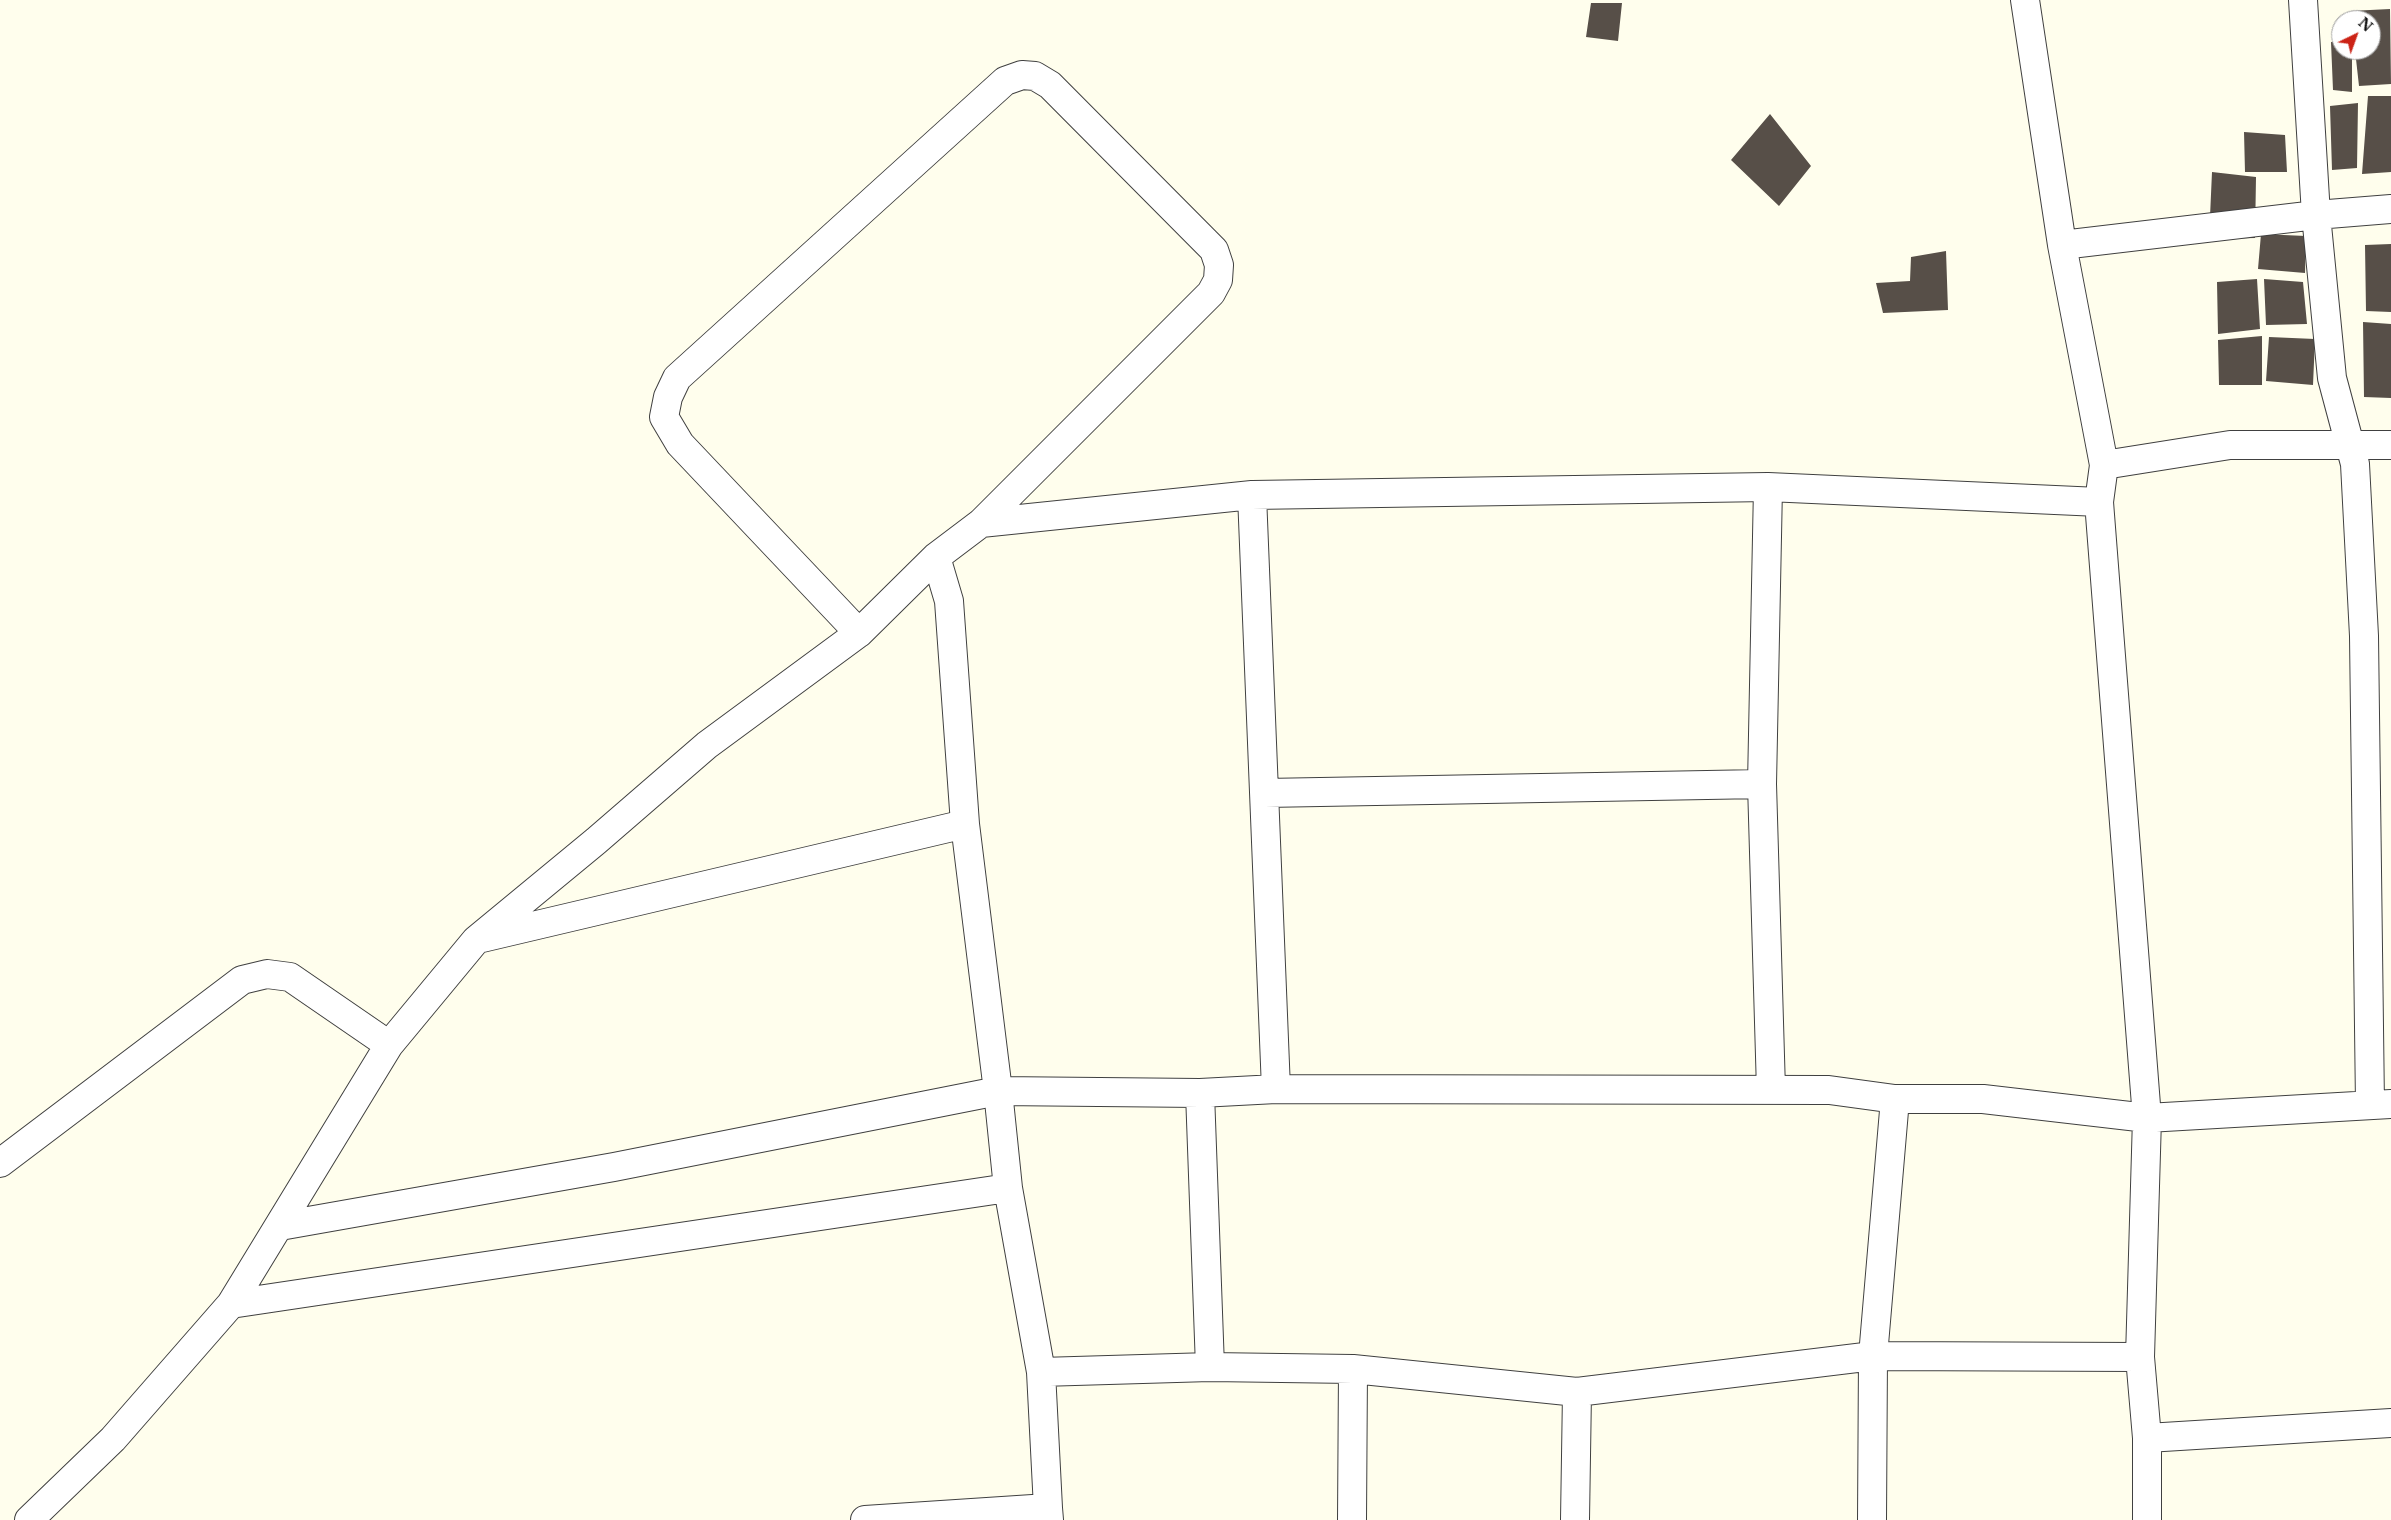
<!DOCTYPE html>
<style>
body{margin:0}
#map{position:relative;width:2391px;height:1520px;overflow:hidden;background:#fffeed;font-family:"Libre Baskerville",serif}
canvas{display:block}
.north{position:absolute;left:2331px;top:10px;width:50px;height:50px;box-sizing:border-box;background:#fff;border:1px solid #9e9e9e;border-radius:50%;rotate:42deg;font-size:14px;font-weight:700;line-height:20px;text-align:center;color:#0d0d0d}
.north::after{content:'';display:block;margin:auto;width:18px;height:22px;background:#cc2316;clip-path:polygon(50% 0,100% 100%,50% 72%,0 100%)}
</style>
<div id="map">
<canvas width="2391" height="1520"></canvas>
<div class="north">N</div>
</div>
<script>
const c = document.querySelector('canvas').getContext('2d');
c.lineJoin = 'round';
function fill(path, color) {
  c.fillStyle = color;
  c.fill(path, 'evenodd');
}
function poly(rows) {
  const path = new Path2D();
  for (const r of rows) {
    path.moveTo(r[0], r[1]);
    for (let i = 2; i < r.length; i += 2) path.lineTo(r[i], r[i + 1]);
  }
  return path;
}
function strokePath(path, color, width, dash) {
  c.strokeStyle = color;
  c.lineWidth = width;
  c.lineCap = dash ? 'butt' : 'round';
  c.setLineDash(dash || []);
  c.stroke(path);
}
fill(poly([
 [1591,3,1622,3,1618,41,1586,37],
 [2390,9,2391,84,2359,86,2355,50,2371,50,2371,20,2351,20,2350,11],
 [2331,42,2341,42,2341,50,2352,50,2352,92,2333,90],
 [2368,96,2391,96,2391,172,2362,174],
 [2358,103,2357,168,2332,170,2330,106],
 [1770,114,1811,166,1779,206,1731,160],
 [2244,132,2285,135,2287,172,2245,172],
 [2212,172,2256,177,2255,238,2209,239],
 [2261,234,2306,236,2305,273,2258,269],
 [2391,244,2391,312,2366,311,2365,245],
 [1946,251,1948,310,1883,313,1876,283,1910,281,1911,257],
 [2257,279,2260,329,2218,334,2217,282],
 [2264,279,2303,282,2307,324,2266,325],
 [2363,322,2391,324,2391,398,2364,397],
 [2262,336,2262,385,2219,385,2218,340],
 [2269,337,2315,339,2313,385,2266,381]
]), '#574f48');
const minor = poly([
 [2025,0,2062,245,2104,465,2099,502,2147,1118,2391,1104],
 [2303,0,2316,215,2332,378,2355,464,2364,636,2370,1105],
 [2062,245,2316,215,2391,209],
 [2104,465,2230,445,2391,445],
 [1768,487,2099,502],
 [1252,495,1276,1089],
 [981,523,1252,495,1768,487,1762,784],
 [936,557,949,601,965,824,998,1091,1008,1188,1041,1372,1048,1508],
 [1265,793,1762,784,1771,1090],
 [482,938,965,824],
 [1200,1093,1210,1367],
 [0,1163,242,980,267,974,290,977,389,1045],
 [280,1226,614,1167,998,1091,1200,1093,1276,1089,1829,1090,1895,1099,1983,1099,2147,1118,2140,1357,2147,1438,2147,1520],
 [231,1304,1008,1188],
 [1041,1372,1210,1367,1353,1369,1577,1392,1873,1356,2140,1357],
 [2147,1438,2391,1423],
 [29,1520,113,1439,231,1304,389,1045,476,940,596,841,707,745,859,633,936,557,981,523,1211,293,1218,280,1219,265,1214,250,1050,85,1035,76,1022,75,1005,81,677,378,668,397,664,417,680,444,859,633],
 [865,1520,1048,1508,1049,1520],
 [1352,1520,1353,1369],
 [1575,1520,1577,1392],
 [1872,1520,1873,1356,1895,1099]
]);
strokePath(minor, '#404040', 30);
strokePath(minor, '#fff', 28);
</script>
